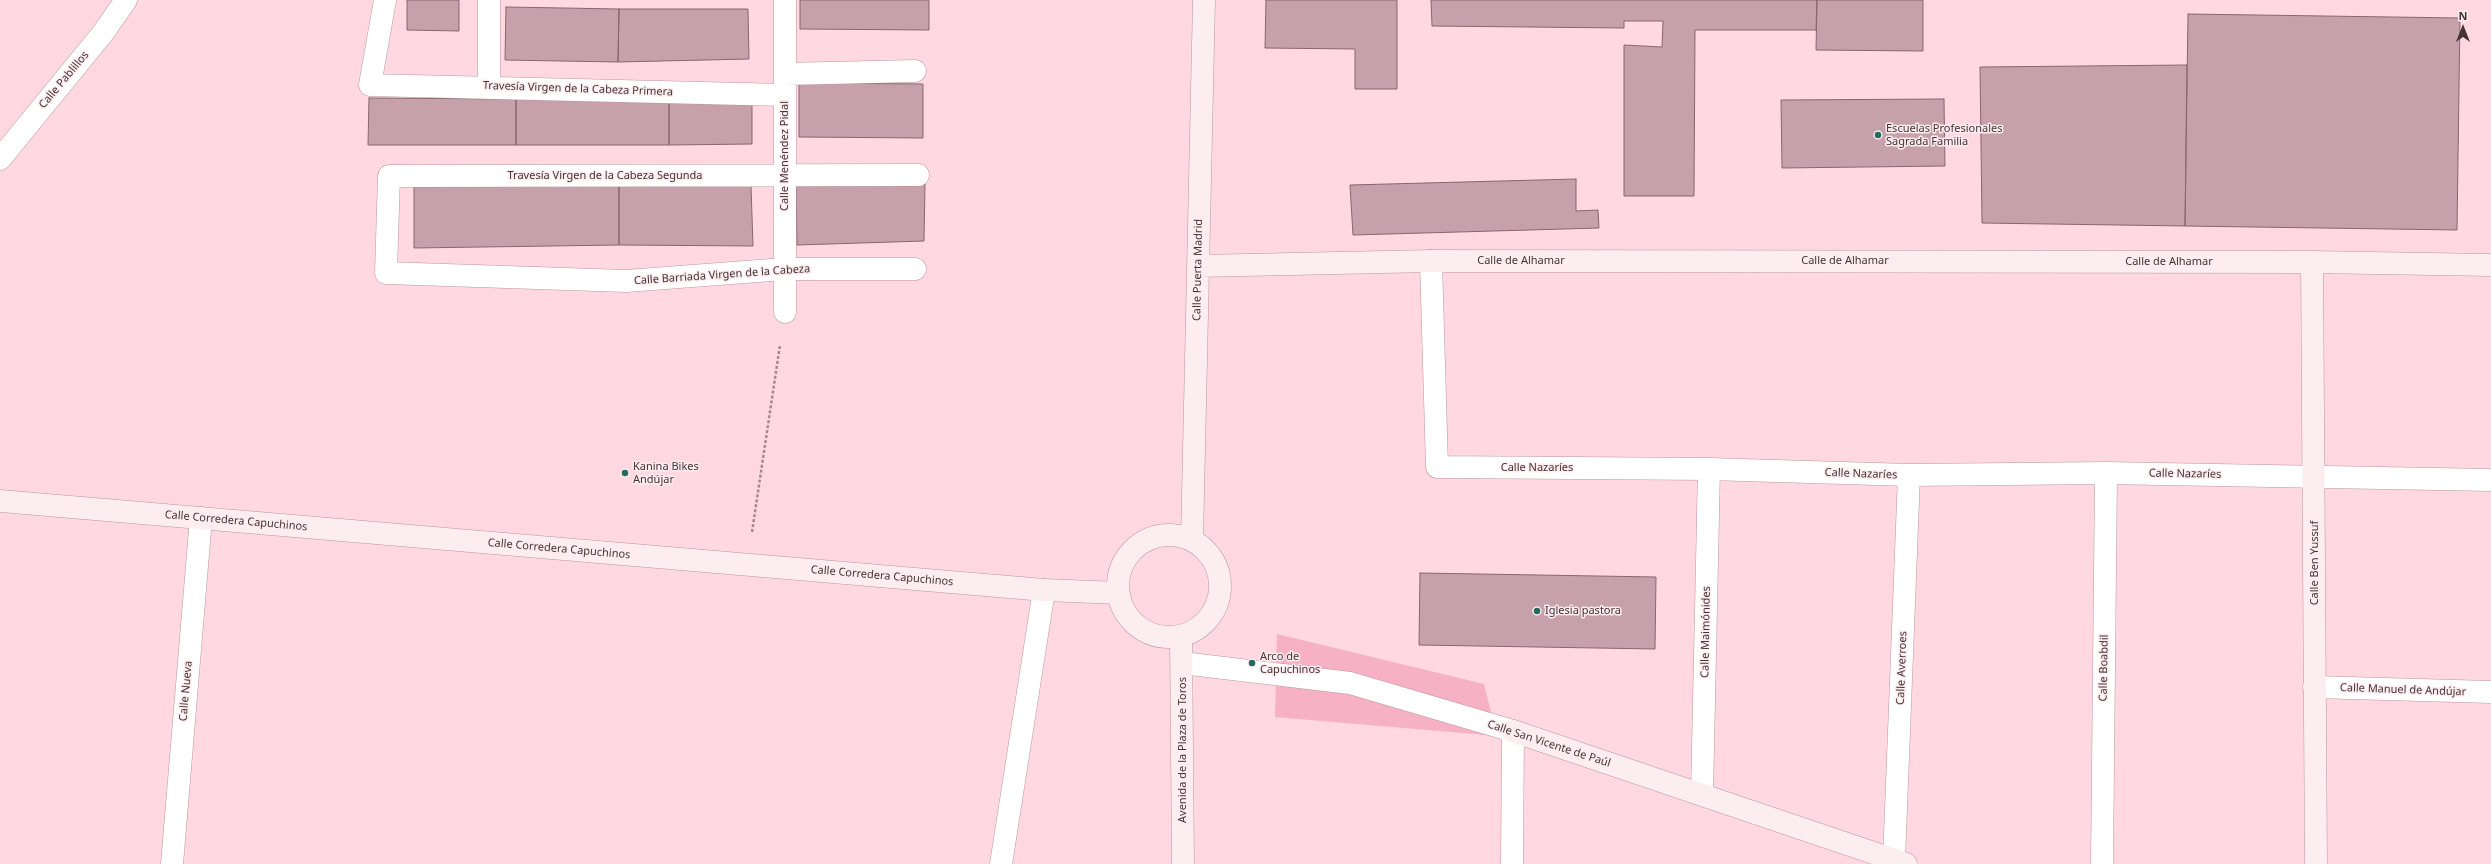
<!DOCTYPE html>
<meta charset="utf-8">
<style>
body{margin:0}
#map{position:relative;width:2491px;height:864px;overflow:hidden;background:#ffd8e2;font-family:"Noto Sans",sans-serif}
canvas{display:block}
.north{position:absolute;left:2443px;top:8px;width:40px;height:40px;-webkit-text-stroke:3px #fcecf0;paint-order:stroke;rotate:0deg;font-size:11px;font-weight:700;line-height:16px;text-align:center;color:#433438}
.north::after{content:'';display:block;margin:auto;width:14px;height:18px;background:#433438;clip-path:polygon(50% 0,100% 100%,50% 72%,0 100%)}
</style>
<div id="map">
<canvas width="2491" height="864"></canvas>
<div class="north">N</div>
</div>
<script>
const c = document.querySelector('canvas').getContext('2d');
c.lineJoin = 'round';
function fill(path, color) {
  c.fillStyle = color;
  c.fill(path, 'evenodd');
}
function poly(rows) {
  const path = new Path2D();
  for (const r of rows) {
    if (r.length === 3) {
      path.moveTo(r[0] + r[2], r[1]);
      path.arc(r[0], r[1], r[2], 0, 2 * Math.PI);
      continue;
    }
    path.moveTo(r[0], r[1]);
    for (let i = 2; i < r.length; i += 2) path.lineTo(r[i], r[i + 1]);
  }
  return path;
}
function strokePath(path, color, width, dash) {
  c.strokeStyle = color;
  c.lineWidth = width;
  c.lineCap = dash ? 'butt' : 'round';
  c.setLineDash(dash || []);
  c.stroke(path);
}
function label(font, color, halo, rows, align = 'center') {
  c.font = font + ' "Noto Sans",sans-serif';
  c.lineWidth = 3;
  c.setLineDash([]);
  c.textBaseline = 'middle';
  c.strokeStyle = halo;
  c.fillStyle = color;
  for (const [text, x, y, turn = 0] of rows) {
    c.save();
    c.translate(x, y);
    c.rotate((+turn || 0) * Math.PI / 180);
    c.textAlign = isNaN(turn) ? turn : align;
    if (halo) c.strokeText(text, 0, 0);
    c.fillText(text, 0, 0);
    c.restore();
  }
}
fill(poly([
 [1277,634,1484,684,1497,736,1275,717]
]), '#f7b1c5');
const building = poly([
 [407,0,459,0,459,31,407,30,407,0],
 [800,0,929,0,929,30,800,29,800,0],
 [1266,0,1397,0,1397,89,1355,89,1355,49,1265,48,1266,0],
 [1431,0,1817,0,1816,30,1695,30,1694,196,1624,196,1624,45,1662,47,1663,21,1624,21,1624,28,1432,26,1431,0],
 [1817,0,1923,0,1923,51,1816,50,1817,0],
 [506,7,619,9,618,62,505,60,506,7],
 [619,9,748,9,749,59,618,62,619,9],
 [2188,14,2460,18,2457,230,2185,226,2188,14],
 [2187,65,2185,226,1982,223,1980,67,2187,65],
 [799,83,923,84,923,138,799,137,799,83],
 [369,98,516,99,516,145,368,145,369,98],
 [516,99,669,101,669,145,516,145,516,99],
 [1944,99,1945,166,1782,168,1781,100,1944,99],
 [669,101,752,101,752,144,669,145,669,101],
 [1576,179,1576,211,1598,210,1599,228,1353,235,1350,185,1576,179],
 [925,184,924,241,797,245,796,185,925,184],
 [414,185,619,185,619,245,414,248,414,185],
 [619,185,751,186,753,246,619,245,619,185],
 [1420,573,1656,577,1655,649,1419,645,1420,573]
]);
fill(building, '#c6a1ab');
strokePath(building, '#87666f', 1);
const street = poly([
 [385,0,370,85,785,95],
 [489,0,489,86],
 [785,74,915,71],
 [0,159,103,33,126,0],
 [1431,261,1437,467,1709,469,1909,475,2106,473,2491,480],
 [915,269,785,269,626,281,386,273,389,176,918,175],
 [785,312,785,0],
 [1182,663,1350,683,1513,731,1512,864],
 [2314,687,2491,692],
 [1702,794,1709,469],
 [1894,860,1909,475],
 [172,864,201,518],
 [1001,864,1044,590],
 [2102,864,2106,473]
]);
const secondary = poly([
 [2312,262,2316,864],
 [1198,266,1431,261,2312,262,2491,265],
 [0,501,1044,590,1119,593],
 [1169,586,51],
 [1192,540,1204,0],
 [1181,636,1183,864],
 [1513,731,1906,864]
]);
strokePath(street, '#b9959f', 23);
strokePath(secondary, '#b9959f', 23);
strokePath(poly([
 [752,532,780,345]
]), '#a3888f', 2.5, [3, 2]);
strokePath(street, '#fff', 22);
strokePath(secondary, '#fcedf1', 22);
for (const [x, y, r, color] of [
 [1878,135,4,"#246b5f"],
 [625,473,4,"#246b5f"],
 [1537,611,4,"#246b5f"],
 [1252,663,4,"#246b5f"]
]) {
  const dot = new Path2D();
  dot.arc(x, y, r, 0, 2 * Math.PI);
  c.fillStyle = color;
  c.fill(dot);
  strokePath(dot, '#fcecf0', 1.5);
}
label('11px', '#433438', '#fcecf0', [
 ["Calle Pablillos",64,80,-50],
 ["Travesía Virgen de la Cabeza Primera",578,89,2],
 ["Calle Menéndez Pidal",785,156,-90],
 ["Travesía Virgen de la Cabeza Segunda",605,176],
 ["Calle de Alhamar",1521,261],
 ["Calle de Alhamar",1845,261],
 ["Calle de Alhamar",2169,262],
 ["Calle Puerta Madrid",1198,270,-89],
 ["Calle Barriada Virgen de la Cabeza",722,275,-4],
 ["Calle Nazaríes",1537,468],
 ["Calle Nazaríes",1861,474,2],
 ["Calle Nazaríes",2185,474,1],
 ["Calle Corredera Capuchinos",236,521,5],
 ["Calle Corredera Capuchinos",559,549,5],
 ["Calle Ben Yussuf",2315,563,-90],
 ["Calle Corredera Capuchinos",882,576,5],
 ["Calle Maimónides",1706,632,-89],
 ["Calle Averroes",1902,668,-88],
 ["Calle Boabdil",2104,668,-89],
 ["Calle Manuel de Andújar",2403,690,2],
 ["Calle Nueva",186,691,-85],
 ["Calle San Vicente de Paúl",1549,744,18],
 ["Avenida de la Plaza de Toros",1183,750,-90]
]);
label('11px', '#433438', '#fcecf0', [
 ["Escuelas Profesionales",1886,129],
 ["Sagrada Familia",1886,142],
 ["Kanina Bikes",633,467],
 ["Andújar",633,480],
 ["Iglesia pastora",1545,611],
 ["Arco de",1260,657],
 ["Capuchinos",1260,670]
], 'left');
</script>
